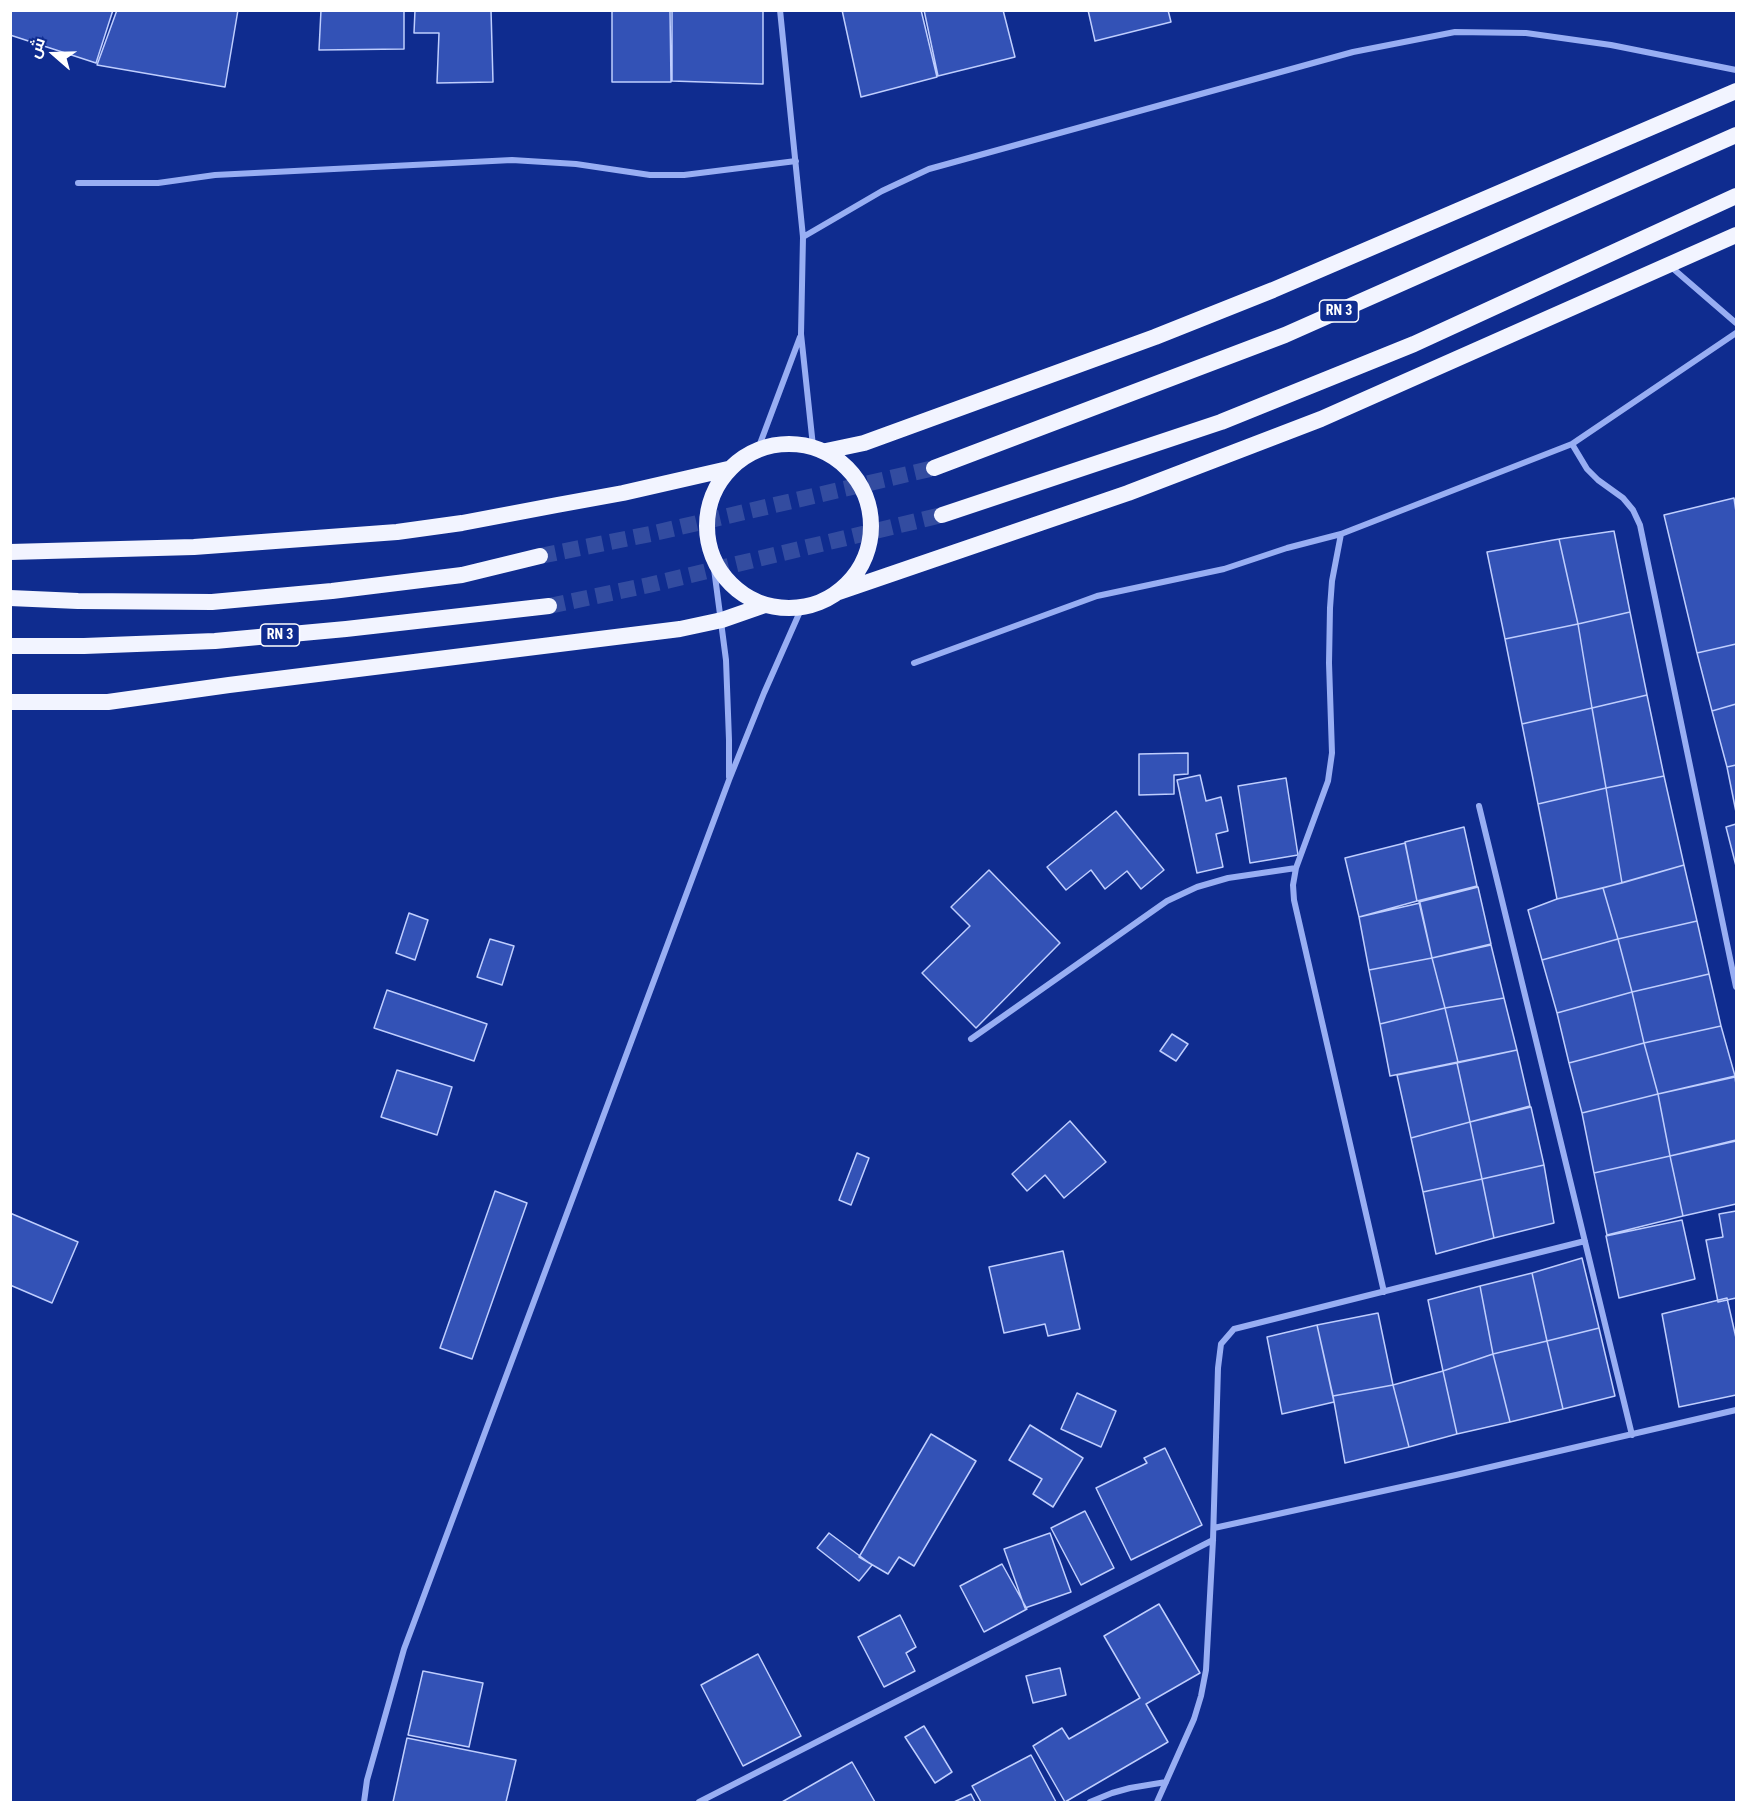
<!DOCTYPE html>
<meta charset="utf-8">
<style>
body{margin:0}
#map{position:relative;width:1747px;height:1813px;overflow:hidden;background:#0f2c8f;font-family:"Roboto Condensed",Cairo,sans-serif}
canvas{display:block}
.frame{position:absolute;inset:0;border:12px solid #fff;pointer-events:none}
.north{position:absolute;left:24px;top:24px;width:60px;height:60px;-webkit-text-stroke:4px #0f2c8f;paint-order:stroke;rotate:290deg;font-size:16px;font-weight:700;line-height:24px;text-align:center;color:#fff}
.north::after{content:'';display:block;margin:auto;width:21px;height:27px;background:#fff;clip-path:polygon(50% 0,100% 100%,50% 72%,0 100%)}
</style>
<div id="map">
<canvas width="1747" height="1813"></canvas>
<div class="frame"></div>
<div class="north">ش</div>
</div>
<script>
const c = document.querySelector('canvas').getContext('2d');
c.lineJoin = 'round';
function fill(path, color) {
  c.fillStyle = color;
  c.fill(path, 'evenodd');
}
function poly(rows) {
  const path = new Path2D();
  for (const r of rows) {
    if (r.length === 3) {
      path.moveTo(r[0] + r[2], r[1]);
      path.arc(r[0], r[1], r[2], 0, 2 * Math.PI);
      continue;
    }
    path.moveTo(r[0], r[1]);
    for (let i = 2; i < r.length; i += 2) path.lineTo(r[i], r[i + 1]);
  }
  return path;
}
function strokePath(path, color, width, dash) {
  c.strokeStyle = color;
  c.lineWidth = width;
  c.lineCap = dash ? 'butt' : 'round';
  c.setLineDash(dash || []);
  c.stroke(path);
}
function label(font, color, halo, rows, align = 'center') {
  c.font = font + ' "Roboto Condensed",sans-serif';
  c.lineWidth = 4.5;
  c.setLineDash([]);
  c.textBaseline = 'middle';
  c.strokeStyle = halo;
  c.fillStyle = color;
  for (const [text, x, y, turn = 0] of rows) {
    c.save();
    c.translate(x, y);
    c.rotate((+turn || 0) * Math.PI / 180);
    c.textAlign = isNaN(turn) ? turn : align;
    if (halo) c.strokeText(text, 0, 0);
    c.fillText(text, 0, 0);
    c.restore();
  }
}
const building = poly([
 [10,10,113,10,96,63,10,35,10,10],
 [117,10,238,10,225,87,97,65,117,10],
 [321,10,404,10,404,49,319,50,321,10],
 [415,10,491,10,493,82,437,83,439,33,414,33,415,10],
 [612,10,670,10,671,82,612,82,612,10],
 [672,10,763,10,763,84,672,81,672,10],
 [842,10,921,10,937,77,861,97,842,10],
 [924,10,1003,10,1015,57,938,76,924,10],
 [1088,10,1168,10,1171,22,1095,41,1088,10],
 [1734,498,1736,512,1736,644,1697,653,1664,515,1734,498],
 [1614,531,1630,612,1578,624,1559,539,1614,531],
 [1559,539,1578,624,1505,639,1487,552,1559,539],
 [1630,612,1647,695,1592,708,1578,624,1630,612],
 [1578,624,1592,708,1522,724,1505,639,1578,624],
 [1736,644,1736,704,1712,711,1697,653,1736,644],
 [1647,695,1664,776,1606,788,1592,708,1647,695],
 [1736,704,1736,765,1727,767,1712,711,1736,704],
 [1592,708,1606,788,1538,804,1522,724,1592,708],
 [1188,753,1188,774,1174,775,1174,794,1139,795,1139,754,1188,753],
 [1736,765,1736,812,1727,767,1736,765],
 [1200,775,1206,801,1221,797,1228,831,1216,834,1223,867,1197,873,1177,780,1200,775],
 [1664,776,1684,865,1622,883,1606,788,1664,776],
 [1286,778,1298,855,1250,863,1238,786,1286,778],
 [1606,788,1622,883,1557,899,1538,804,1606,788],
 [1116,811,1164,870,1141,889,1127,871,1105,889,1091,870,1066,890,1047,867,1116,811],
 [1736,824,1736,866,1726,827,1736,824],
 [1464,827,1477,886,1417,901,1405,842,1464,827],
 [1405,843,1417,901,1359,917,1345,858,1405,843],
 [1684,865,1697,921,1618,939,1603,888,1684,865],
 [989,870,1060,943,976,1028,922,973,970,926,951,907,989,870],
 [1478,887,1491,944,1432,958,1419,902,1478,887],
 [1603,888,1618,939,1542,960,1528,910,1557,899,1603,888],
 [1420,903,1432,958,1369,970,1359,917,1420,903],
 [409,913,428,920,415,960,396,953,409,913],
 [1697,921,1709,974,1632,992,1618,939,1697,921],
 [490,939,514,946,502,985,477,977,490,939],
 [1618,939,1632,992,1557,1013,1542,960,1618,939],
 [1491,945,1504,998,1445,1008,1432,958,1491,945],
 [1432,958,1445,1008,1380,1024,1369,970,1432,958],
 [1709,974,1721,1026,1644,1043,1632,992,1709,974],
 [387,990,487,1024,474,1061,374,1028,387,990],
 [1632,992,1644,1043,1569,1063,1557,1013,1632,992],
 [1504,998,1517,1050,1458,1062,1445,1008,1504,998],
 [1445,1008,1458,1062,1390,1076,1380,1024,1445,1008],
 [1721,1026,1735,1076,1658,1094,1644,1043,1721,1026],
 [1172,1034,1188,1044,1176,1061,1160,1051,1172,1034],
 [1644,1043,1658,1094,1582,1113,1569,1063,1644,1043],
 [1517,1050,1530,1106,1470,1122,1457,1063,1517,1050],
 [1457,1063,1470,1122,1411,1138,1397,1075,1457,1063],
 [397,1070,452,1087,437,1135,381,1117,397,1070],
 [1735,1077,1736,1085,1736,1140,1670,1156,1658,1094,1735,1077],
 [1658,1094,1670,1156,1594,1173,1582,1113,1658,1094],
 [1531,1107,1544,1165,1482,1179,1470,1122,1531,1107],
 [1070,1121,1106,1162,1064,1198,1045,1175,1027,1191,1012,1174,1070,1121],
 [1470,1122,1482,1179,1423,1192,1411,1138,1470,1122],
 [1736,1141,1736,1204,1683,1216,1670,1156,1736,1141],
 [857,1153,869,1158,851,1205,839,1200,857,1153],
 [1670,1156,1683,1216,1607,1235,1594,1173,1670,1156],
 [1544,1165,1554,1223,1494,1238,1482,1179,1544,1165],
 [1482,1179,1494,1238,1436,1254,1423,1192,1482,1179],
 [495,1191,527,1203,472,1359,440,1348,495,1191],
 [1736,1211,1736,1298,1718,1302,1706,1240,1723,1237,1719,1214,1736,1211],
 [10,1213,78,1242,52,1303,10,1285,10,1213],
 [1682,1220,1695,1279,1619,1298,1606,1236,1682,1220],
 [1063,1251,1080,1329,1048,1336,1045,1324,1004,1333,989,1267,1063,1251],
 [1582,1258,1599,1328,1547,1341,1532,1273,1582,1258],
 [1532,1273,1547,1341,1493,1354,1480,1286,1532,1273],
 [1480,1286,1493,1354,1443,1371,1428,1300,1480,1286],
 [1727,1298,1736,1338,1736,1395,1679,1407,1662,1314,1727,1298],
 [1378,1313,1393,1385,1333,1396,1317,1325,1378,1313],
 [1317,1325,1334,1402,1282,1414,1267,1337,1317,1325],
 [1599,1328,1615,1396,1563,1409,1547,1341,1599,1328],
 [1547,1341,1563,1409,1510,1422,1493,1354,1547,1341],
 [1493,1354,1510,1422,1457,1434,1443,1371,1493,1354],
 [1443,1371,1457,1434,1409,1447,1393,1385,1443,1371],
 [1393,1385,1409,1447,1345,1463,1333,1396,1393,1385],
 [1077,1393,1116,1411,1101,1447,1061,1429,1077,1393],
 [1030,1425,1083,1458,1053,1507,1033,1494,1042,1479,1009,1460,1030,1425],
 [931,1434,976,1461,914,1566,899,1557,888,1574,859,1557,931,1434],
 [1165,1448,1202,1525,1131,1560,1096,1488,1147,1463,1144,1458,1165,1448],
 [1085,1511,1114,1568,1081,1585,1051,1528,1085,1511],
 [829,1533,872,1565,859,1581,817,1548,829,1533],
 [1050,1533,1071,1592,1025,1608,1004,1549,1050,1533],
 [1002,1564,1027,1609,984,1632,960,1586,1002,1564],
 [1159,1604,1200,1673,1146,1704,1168,1742,1065,1802,1033,1746,1062,1728,1069,1739,1140,1698,1104,1636,1159,1604],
 [900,1615,916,1647,906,1653,915,1671,884,1687,858,1637,900,1615],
 [758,1654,801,1736,743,1766,701,1685,758,1654],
 [1060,1668,1066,1695,1033,1703,1026,1676,1060,1668],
 [423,1671,483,1683,469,1747,408,1735,423,1671],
 [924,1726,952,1772,935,1783,905,1737,924,1726],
 [407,1738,516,1760,506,1802,393,1802,407,1738],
 [1031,1755,1056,1802,981,1802,972,1786,1031,1755],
 [852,1762,875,1802,782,1802,852,1762],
 [971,1794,975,1802,954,1802,971,1794]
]);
fill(building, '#3352b6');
strokePath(building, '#bfcefe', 1.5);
strokePath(poly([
 [540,556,650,534,934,468],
 [549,606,649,585,942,515]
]), '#334ca0', 16, [16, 8]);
strokePath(poly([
 [780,10,803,237,801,334,813,446],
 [78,183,158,183,215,175,512,160,576,164,650,175,684,175,796,161],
 [803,237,882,191,929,169,1353,52,1455,32,1526,33,1611,45,1736,70],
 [1670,266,1736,323],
 [1572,444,1587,469,1598,480,1623,498,1633,510,1640,525,1736,987],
 [758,449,800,337],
 [1341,534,1332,581,1330,608,1329,663,1332,753,1328,781,1296,868,1293,885,1294,900,1384,1292],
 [713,561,726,660,729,740,729,777],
 [914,663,1097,596,1224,569,1287,548,1341,534,1572,444,1736,333],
 [1479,806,1632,1435],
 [971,1039,1167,901,1197,887,1228,878,1296,868],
 [1214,1528,1456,1475,1736,1410],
 [364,1802,367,1780,404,1649,729,780,764,693,802,607],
 [699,1802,1213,1540],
 [1090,1802,1112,1793,1130,1788,1166,1782],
 [1157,1802,1194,1719,1201,1696,1206,1670,1213,1540,1218,1368,1221,1344,1234,1329,1585,1241]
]), '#98aef3', 6);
strokePath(poly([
 [789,526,82],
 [826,451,864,443,1155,337,1273,290,1736,91],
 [934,468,1285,335,1736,135],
 [942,515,1221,422,1414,344,1736,196],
 [10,552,194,547,397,532,462,523,557,505,623,493,728,469],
 [836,593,1128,493,1321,419,1736,235],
 [10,598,78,601,212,602,332,591,462,575,540,556],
 [10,646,84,646,215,641,346,629,549,606],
 [10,702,108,702,229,685,680,629,722,620,765,605]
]), '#f2f4ff', 16);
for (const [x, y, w] of [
 [1339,311,39],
 [280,635,39]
]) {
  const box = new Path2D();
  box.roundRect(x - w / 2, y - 11, w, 22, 4.5);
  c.fillStyle = '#0f2c8f';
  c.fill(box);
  strokePath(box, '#fff', 1.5);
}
label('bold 14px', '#fff', null, [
 ["RN 3",1339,311],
 ["RN 3",280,635]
]);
</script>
